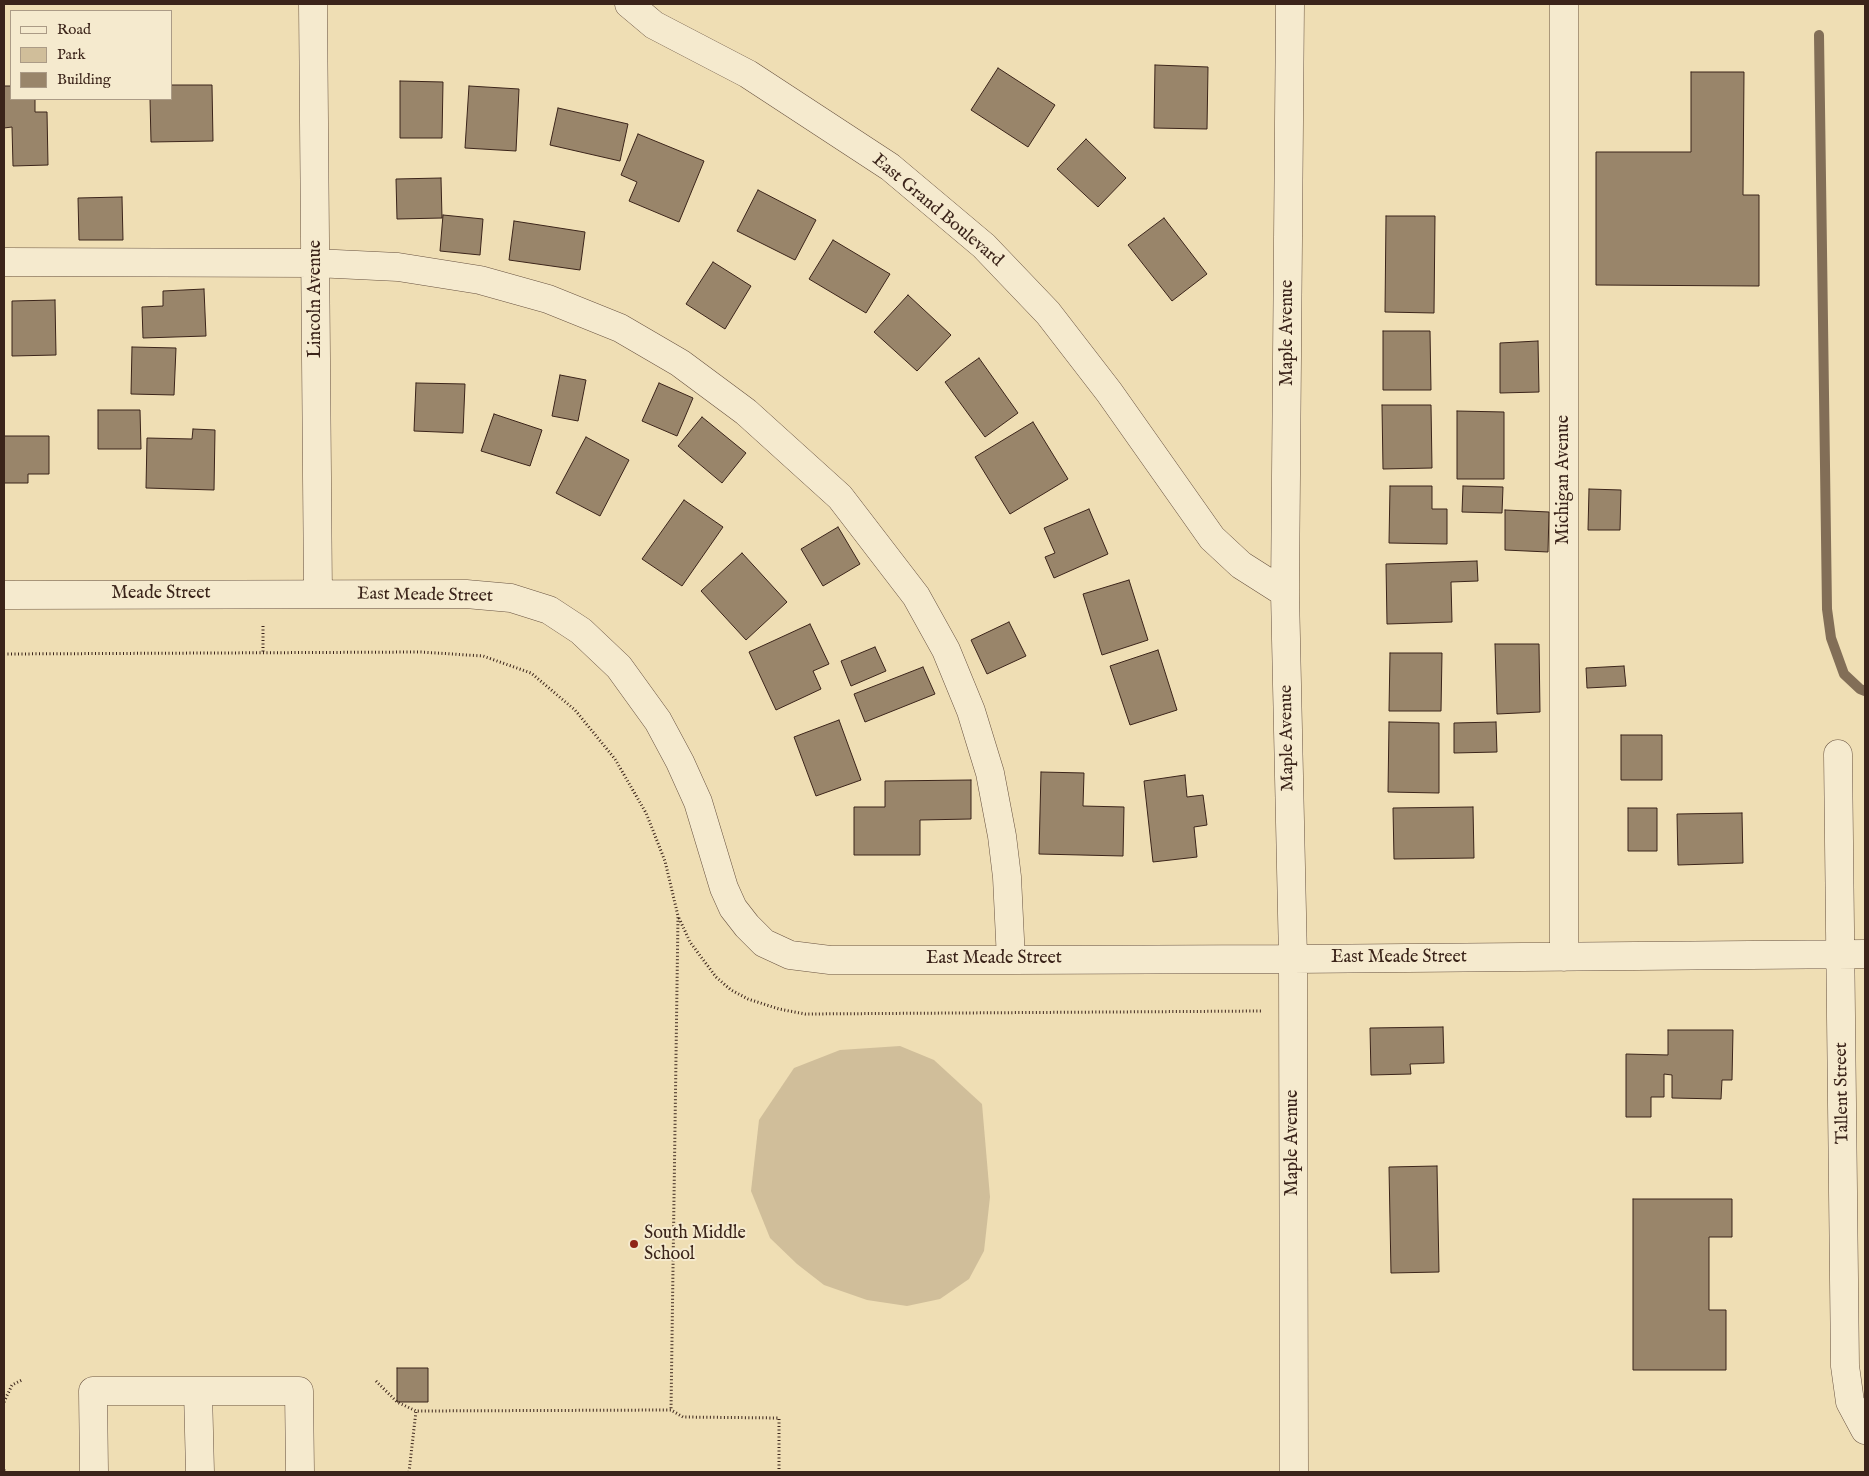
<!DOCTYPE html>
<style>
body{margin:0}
#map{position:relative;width:1869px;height:1476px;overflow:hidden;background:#efdeb4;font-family:"IM FELL English",serif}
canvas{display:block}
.frame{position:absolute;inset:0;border:5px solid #3b241a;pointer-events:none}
.legend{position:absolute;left:10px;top:10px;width:162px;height:90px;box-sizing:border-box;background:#f5eace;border:1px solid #ab9b86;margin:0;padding:6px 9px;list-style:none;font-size:15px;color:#3b241a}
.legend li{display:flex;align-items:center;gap:10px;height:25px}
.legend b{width:25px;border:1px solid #ab9b86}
</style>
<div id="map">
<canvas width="1869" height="1476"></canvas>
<div class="frame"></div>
<ul class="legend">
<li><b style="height:6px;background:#f5eace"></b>Road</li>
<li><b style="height:14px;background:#d0be9a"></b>Park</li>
<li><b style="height:14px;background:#99856a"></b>Building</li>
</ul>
</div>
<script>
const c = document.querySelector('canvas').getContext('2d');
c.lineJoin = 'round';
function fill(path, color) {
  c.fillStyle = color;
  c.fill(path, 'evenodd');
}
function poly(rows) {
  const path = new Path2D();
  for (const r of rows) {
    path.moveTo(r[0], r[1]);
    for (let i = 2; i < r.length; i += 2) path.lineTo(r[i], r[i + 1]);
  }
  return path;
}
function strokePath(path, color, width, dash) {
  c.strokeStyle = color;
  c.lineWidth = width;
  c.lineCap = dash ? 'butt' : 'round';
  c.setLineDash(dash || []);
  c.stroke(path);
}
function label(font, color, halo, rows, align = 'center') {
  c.font = font + ' "IM FELL English",serif';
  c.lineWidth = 4;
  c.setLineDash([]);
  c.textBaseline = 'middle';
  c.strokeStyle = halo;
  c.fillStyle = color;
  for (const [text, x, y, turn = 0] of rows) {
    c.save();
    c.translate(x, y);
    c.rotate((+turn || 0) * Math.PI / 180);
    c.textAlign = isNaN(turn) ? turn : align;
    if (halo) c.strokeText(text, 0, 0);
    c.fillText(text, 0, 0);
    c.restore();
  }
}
fill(poly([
 [900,1046,934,1060,982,1104,990,1197,984,1251,969,1279,940,1299,907,1306,867,1300,824,1285,797,1264,770,1238,751,1191,759,1120,794,1068,840,1050]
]), '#d0be9a');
strokePath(poly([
 [1819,35,1827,609,1831,638,1844,674,1860,689,1865,691]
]), '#826e57', 10);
const building = poly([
 [1155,65,1208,67,1207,129,1154,128,1155,65],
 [998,68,1055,105,1028,147,971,110,998,68],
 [1691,72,1744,72,1743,195,1759,195,1759,286,1596,285,1596,152,1691,152,1691,72],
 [400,81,443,82,442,138,400,138,400,81],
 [171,85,212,85,213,141,151,142,150,99,171,99,171,85],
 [4,86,11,86,11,99,35,99,35,112,47,112,48,165,13,166,12,127,4,128,4,86],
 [469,86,519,89,516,151,465,148,469,86],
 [558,108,628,124,620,161,550,145,558,108],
 [638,134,704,161,679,222,629,201,637,182,621,175,638,134],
 [1086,139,1126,178,1098,207,1057,169,1086,139],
 [441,178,442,218,397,219,396,179,441,178],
 [758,190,816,220,795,260,737,231,758,190],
 [122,197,123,240,79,240,78,198,122,197],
 [443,215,483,219,480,255,440,251,443,215],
 [1386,216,1435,216,1434,313,1385,312,1386,216],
 [1164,218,1207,274,1172,301,1128,245,1164,218],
 [514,221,585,232,580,270,509,260,514,221],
 [833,240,890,274,866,313,809,279,833,240],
 [713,262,751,286,725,329,686,304,713,262],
 [204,289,206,336,143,338,142,307,163,306,163,291,204,289],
 [908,295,951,335,917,371,874,332,908,295],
 [55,300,56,355,12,356,12,301,55,300],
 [1383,331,1430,331,1431,390,1383,390,1383,331],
 [1538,341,1539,392,1500,393,1500,343,1538,341],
 [132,347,176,348,174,395,131,394,132,347],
 [979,358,1018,413,985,437,945,382,979,358],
 [560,375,586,380,578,421,552,416,560,375],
 [416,383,465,384,463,433,414,431,416,383],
 [659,383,693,398,677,436,642,421,659,383],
 [1382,405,1431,405,1432,468,1383,469,1382,405],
 [98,410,140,410,141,449,98,449,98,410],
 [1457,411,1504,412,1504,479,1457,479,1457,411],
 [494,414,542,430,530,466,481,451,494,414],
 [702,417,746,453,722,483,678,446,702,417],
 [1033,422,1068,479,1010,514,975,457,1033,422],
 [193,429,215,430,214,490,146,488,147,438,192,439,193,429],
 [4,436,49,436,49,474,28,474,28,483,4,483,4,436],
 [586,437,629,460,600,516,556,493,586,437],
 [1390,486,1432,486,1432,509,1447,509,1447,544,1389,543,1390,486],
 [1463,486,1503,487,1502,513,1462,512,1463,486],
 [1589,489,1621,490,1620,530,1588,530,1589,489],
 [684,500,723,527,682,586,642,559,684,500],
 [1089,509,1108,554,1054,578,1045,557,1055,553,1044,528,1089,509],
 [1505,510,1549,512,1548,552,1505,550,1505,510],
 [838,527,860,564,823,586,801,549,838,527],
 [742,553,787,602,746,640,701,591,742,553],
 [1477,561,1478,581,1451,582,1452,622,1387,624,1386,564,1477,561],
 [1129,580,1148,640,1102,655,1083,594,1129,580],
 [1009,622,1026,656,987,674,971,640,1009,622],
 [810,624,829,664,813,671,821,689,776,710,749,652,810,624],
 [1495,644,1539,644,1540,712,1497,714,1495,644],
 [875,647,886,671,851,686,841,661,875,647],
 [1158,650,1177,710,1130,725,1110,666,1158,650],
 [1390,653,1442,653,1441,711,1389,711,1390,653],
 [1624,666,1626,686,1587,688,1586,668,1624,666],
 [923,667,935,694,865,722,854,694,923,667],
 [839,720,861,780,816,796,794,737,839,720],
 [1389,722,1439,723,1439,793,1388,792,1389,722],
 [1496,722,1497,752,1454,753,1454,723,1496,722],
 [1621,735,1662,735,1662,780,1621,780,1621,735],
 [1041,772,1084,773,1083,806,1124,807,1123,856,1039,854,1041,772],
 [1185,775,1187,797,1203,795,1207,825,1194,827,1197,857,1153,862,1144,781,1185,775],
 [971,780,971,819,920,820,920,855,854,855,854,807,885,807,885,781,971,780],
 [1473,807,1474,858,1394,859,1393,808,1473,807],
 [1628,808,1657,808,1657,851,1628,851,1628,808],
 [1742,813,1743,863,1678,865,1677,814,1742,813],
 [1443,1027,1444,1063,1410,1064,1411,1074,1371,1075,1370,1028,1443,1027],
 [1668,1030,1733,1030,1732,1080,1722,1080,1721,1099,1672,1098,1672,1075,1664,1074,1664,1097,1651,1097,1651,1117,1626,1117,1626,1054,1668,1055,1668,1030],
 [1437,1166,1439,1272,1391,1273,1389,1167,1437,1166],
 [1633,1199,1732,1199,1732,1237,1709,1237,1709,1310,1726,1310,1726,1370,1633,1370,1633,1199],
 [397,1368,428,1368,428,1402,397,1402,397,1368]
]);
fill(building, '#99856a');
strokePath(building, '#3b241a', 1);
const minor = poly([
 [313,4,318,594],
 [629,4,654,25,748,74,890,167,984,246,1048,313,1109,392,1212,538,1241,565,1285,593],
 [1290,4,1285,593,1293,959,1294,1472],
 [1564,4,1564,957],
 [4,262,315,263,398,267,480,280,548,299,620,328,680,363,746,412,840,497,916,596,946,650,971,711,990,773,1002,836,1007,877,1011,960],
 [4,595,466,594,511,598,549,610,581,631,619,667,658,721,680,762,698,802,724,888,733,908,747,926,764,943,790,955,830,960,1011,960,1293,959,1865,954],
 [1838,754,1845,1366,1850,1402,1865,1430],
 [198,1391,200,1472],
 [94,1472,93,1391,299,1391,300,1472]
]);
strokePath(minor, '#685240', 29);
strokePath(poly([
 [263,626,263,653],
 [4,654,421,652,483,656,531,673,575,710,615,759,646,813,665,861,678,916,671,1410],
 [679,918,690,942,716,977,731,990,748,999,779,1009,805,1014,1262,1011],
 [376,1381,397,1402,416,1411,671,1410,683,1417,779,1418,779,1472],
 [4,1402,12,1385,22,1380],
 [4,1470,5,1472],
 [409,1472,416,1411]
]), '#3b241a', 3, [1, 2.5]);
strokePath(minor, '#f5eace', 28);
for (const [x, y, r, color] of [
 [634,1244,5,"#8f2418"]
]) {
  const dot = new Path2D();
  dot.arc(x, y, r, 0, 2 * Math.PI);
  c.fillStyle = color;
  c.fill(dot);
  strokePath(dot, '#f5eace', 2);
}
label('18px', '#3b241a', '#f5eace', [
 ["East Grand Boulevard",937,211,40],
 ["Lincoln Avenue",316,299,-90],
 ["Maple Avenue",1288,333,-90],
 ["Michigan Avenue",1564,480,-90],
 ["Meade Street",161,594],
 ["East Meade Street",425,596,1],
 ["Maple Avenue",1288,738,-91],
 ["East Meade Street",1399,958],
 ["East Meade Street",994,959],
 ["Tallent Street",1843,1093,-91],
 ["Maple Avenue",1293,1143,-90]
]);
label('18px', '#3b241a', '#f5eace', [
 ["South Middle",644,1234],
 ["School",644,1255]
], 'left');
</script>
